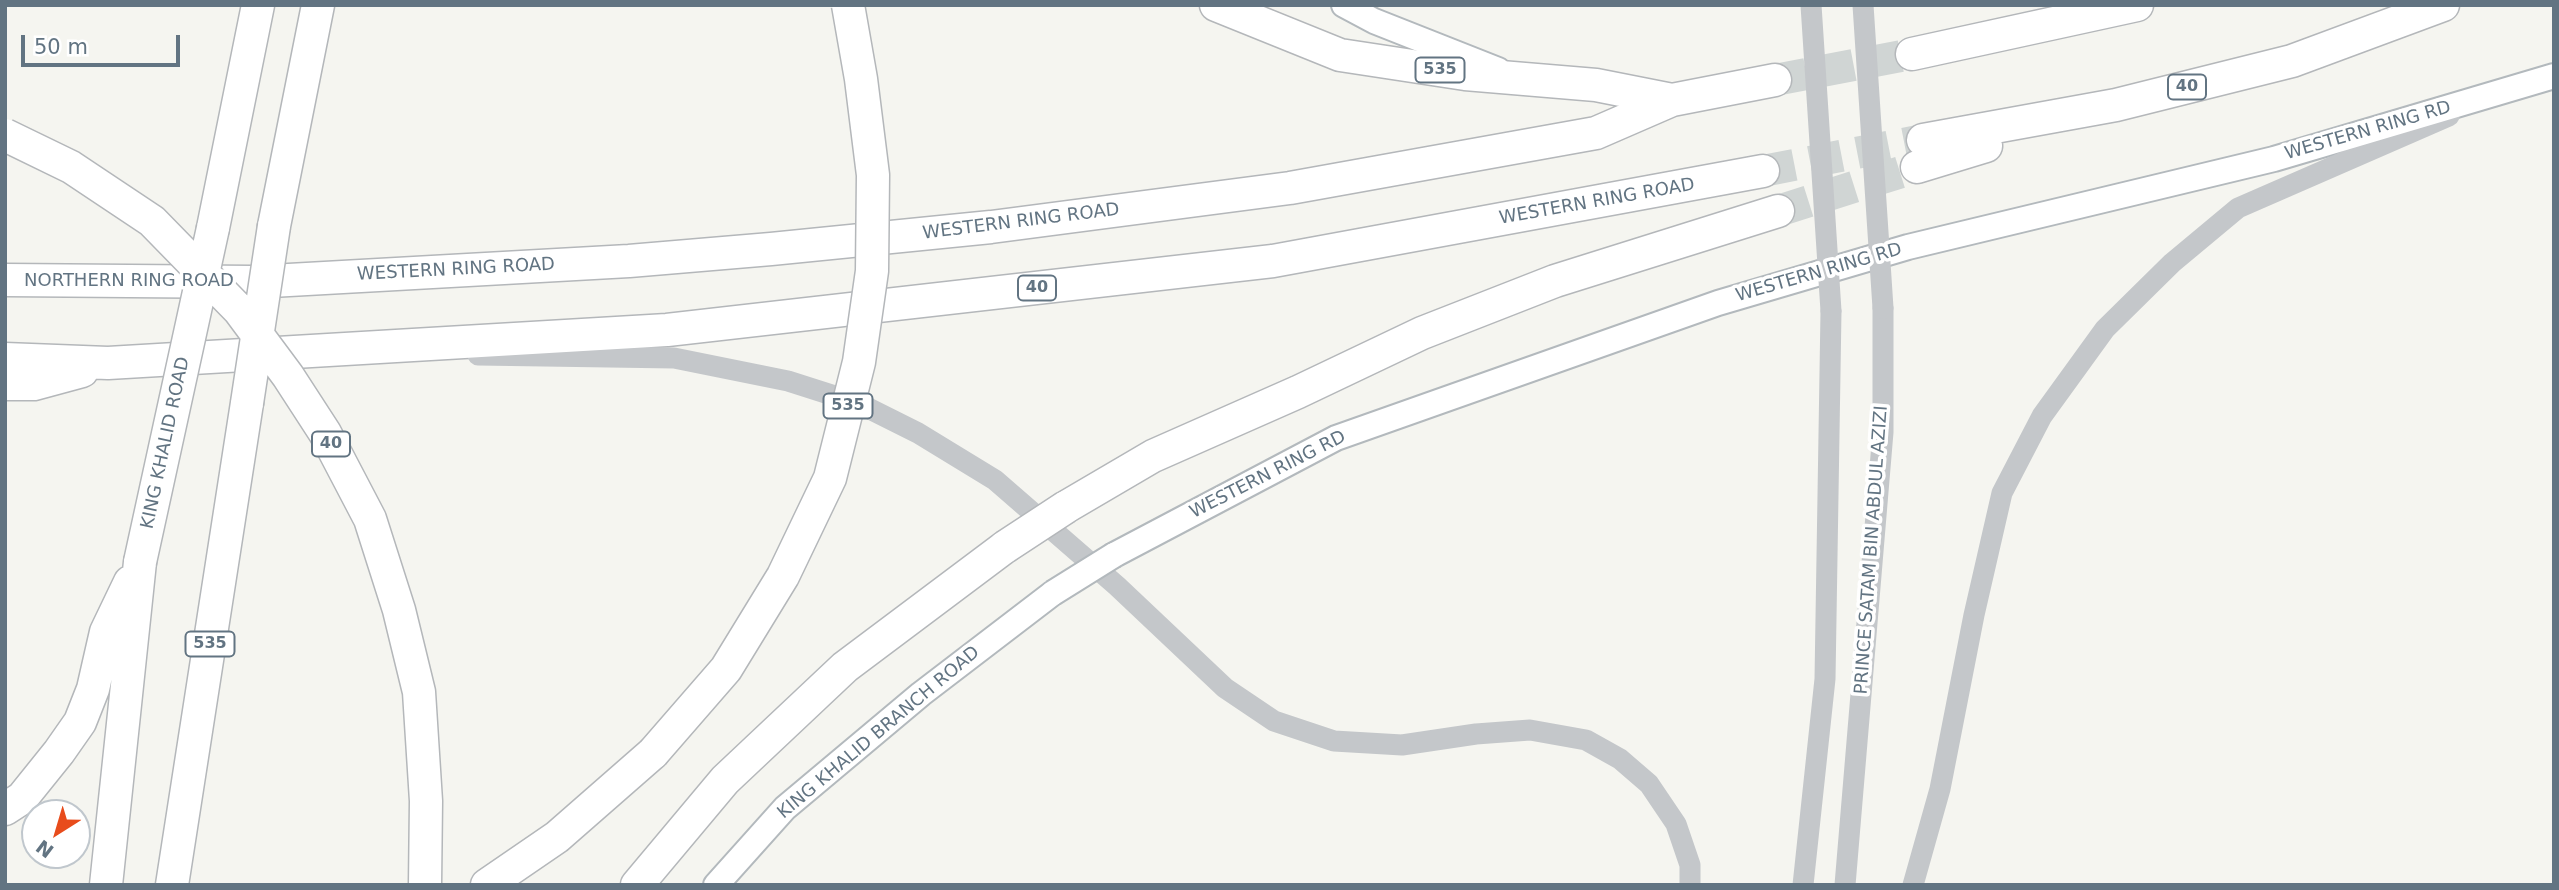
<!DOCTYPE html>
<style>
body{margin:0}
#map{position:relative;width:2559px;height:890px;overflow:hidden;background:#f5f5f0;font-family:"DejaVu Sans",sans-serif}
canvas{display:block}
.frame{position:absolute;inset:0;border:7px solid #627482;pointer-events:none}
.north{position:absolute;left:21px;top:799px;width:70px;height:70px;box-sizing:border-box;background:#fff;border:2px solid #c0c7cd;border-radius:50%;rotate:217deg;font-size:19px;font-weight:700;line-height:28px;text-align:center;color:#627482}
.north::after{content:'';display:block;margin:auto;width:24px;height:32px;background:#e84c1c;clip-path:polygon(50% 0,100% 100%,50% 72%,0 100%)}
.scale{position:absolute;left:21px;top:35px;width:159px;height:32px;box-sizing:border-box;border:4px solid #627482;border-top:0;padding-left:9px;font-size:21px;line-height:24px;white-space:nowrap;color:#627482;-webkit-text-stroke:5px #fff;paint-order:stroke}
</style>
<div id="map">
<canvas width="2559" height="890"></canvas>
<div class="frame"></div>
<div class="north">N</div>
<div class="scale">50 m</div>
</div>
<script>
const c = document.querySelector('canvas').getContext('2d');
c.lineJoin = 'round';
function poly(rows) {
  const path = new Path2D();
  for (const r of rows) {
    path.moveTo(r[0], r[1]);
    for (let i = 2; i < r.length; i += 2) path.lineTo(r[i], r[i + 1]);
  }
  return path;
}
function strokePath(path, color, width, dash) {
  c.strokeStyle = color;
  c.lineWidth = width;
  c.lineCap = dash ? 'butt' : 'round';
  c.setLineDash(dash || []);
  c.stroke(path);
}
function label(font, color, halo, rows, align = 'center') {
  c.font = font + ' "DejaVu Sans",sans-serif';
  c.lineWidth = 7;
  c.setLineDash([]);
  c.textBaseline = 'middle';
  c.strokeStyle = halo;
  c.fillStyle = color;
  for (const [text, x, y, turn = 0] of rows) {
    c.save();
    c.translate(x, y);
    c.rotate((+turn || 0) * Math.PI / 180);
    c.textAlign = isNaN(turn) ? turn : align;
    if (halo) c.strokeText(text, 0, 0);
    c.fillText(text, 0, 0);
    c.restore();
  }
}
strokePath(poly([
 [1775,80,1912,54],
 [1763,171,1923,140],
 [1778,211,1917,167]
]), '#d0d5d4', 32, [32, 16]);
const secondary = poly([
 [1344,5,1374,21,1498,70],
 [1114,555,1336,438,1718,303,1908,247,2274,159,2554,76],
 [716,885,785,808,921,694,1053,593]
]);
const motorway = poly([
 [1216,5,1340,55,1465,74,1596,85,1672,100],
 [1912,54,2137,5],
 [1923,140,2116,105,2292,61,2443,5],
 [1917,167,1986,146],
 [274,226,318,5],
 [213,228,258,5],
 [5,280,253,282,629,261,771,249,991,227,1290,188,1596,133,1672,100,1775,80],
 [5,359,108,363,667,330,1273,261,1763,171],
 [5,384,34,384,82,371],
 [1066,507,1153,456,1298,392,1422,333,1555,281,1778,211],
 [5,809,22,798,59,752,80,722,93,689,106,632,130,582],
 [106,885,140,562],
 [172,885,247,403],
 [487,885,557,837,653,753],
 [637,885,725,780,845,667,1005,547]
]);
strokePath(secondary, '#b3b9bd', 28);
strokePath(motorway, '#b4b7ba', 35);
strokePath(poly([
 [478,355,674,358,788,381,860,404,918,433,995,480,1117,586,1225,688,1274,721,1334,741,1402,745,1476,734,1530,730,1586,740,1620,759,1649,784,1676,824,1690,865,1690,885],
 [1803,885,1825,679,1831,311],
 [1845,885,1883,432,1883,308],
 [1913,885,1940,789,1974,615,2002,493,2042,416,2105,329,2172,263,2238,208,2449,116]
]), '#c4c7ca', 21);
strokePath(secondary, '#fff', 24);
strokePath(motorway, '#fff', 32);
const secondaryBridge = poly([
 [1053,593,1114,555]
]);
const motorwayBridge = poly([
 [5,135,71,167,152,221,239,310,288,376,325,433,370,519,399,610,419,692,426,801,425,885],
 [247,403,274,226],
 [1005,547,1066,507],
 [140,562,213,228],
 [653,753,726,669,783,576,830,478,859,362,872,271,873,175,861,79,848,5]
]);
strokePath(secondaryBridge, '#b3b9bd', 28, []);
strokePath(motorwayBridge, '#b4b7ba', 35, []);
strokePath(poly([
 [1811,5,1831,311],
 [1863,5,1883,308]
]), '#c4c7ca', 21);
strokePath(secondaryBridge, '#fff', 24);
strokePath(motorwayBridge, '#fff', 32);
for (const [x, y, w] of [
 [1440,70,49],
 [2187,87,38],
 [1037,288,38],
 [848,406,49],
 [331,444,38],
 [210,644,49]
]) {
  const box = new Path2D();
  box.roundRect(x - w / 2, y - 12.5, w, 25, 5);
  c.fillStyle = '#fff';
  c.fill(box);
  strokePath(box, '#627482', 2);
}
label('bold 16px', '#627482', null, [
 ["535",1440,70],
 ["40",2187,87],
 ["40",1037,288],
 ["535",848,406],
 ["40",331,444],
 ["535",210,644]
]);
label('18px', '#627482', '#fff', [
 ["WESTERN RING RD",2368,131,-16],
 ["WESTERN RING ROAD",1597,202,-10],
 ["WESTERN RING ROAD",1021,222,-7],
 ["WESTERN RING ROAD",456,270,-3],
 ["WESTERN RING RD",1819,273,-16],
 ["NORTHERN RING ROAD",129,281],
 ["KING KHALID ROAD",166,443,-78],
 ["WESTERN RING RD",1268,475,-27],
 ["PRINCE SATAM BIN ABDUL AZIZI",1872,550,-86],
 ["KING KHALID BRANCH ROAD",879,733,-40]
]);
</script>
